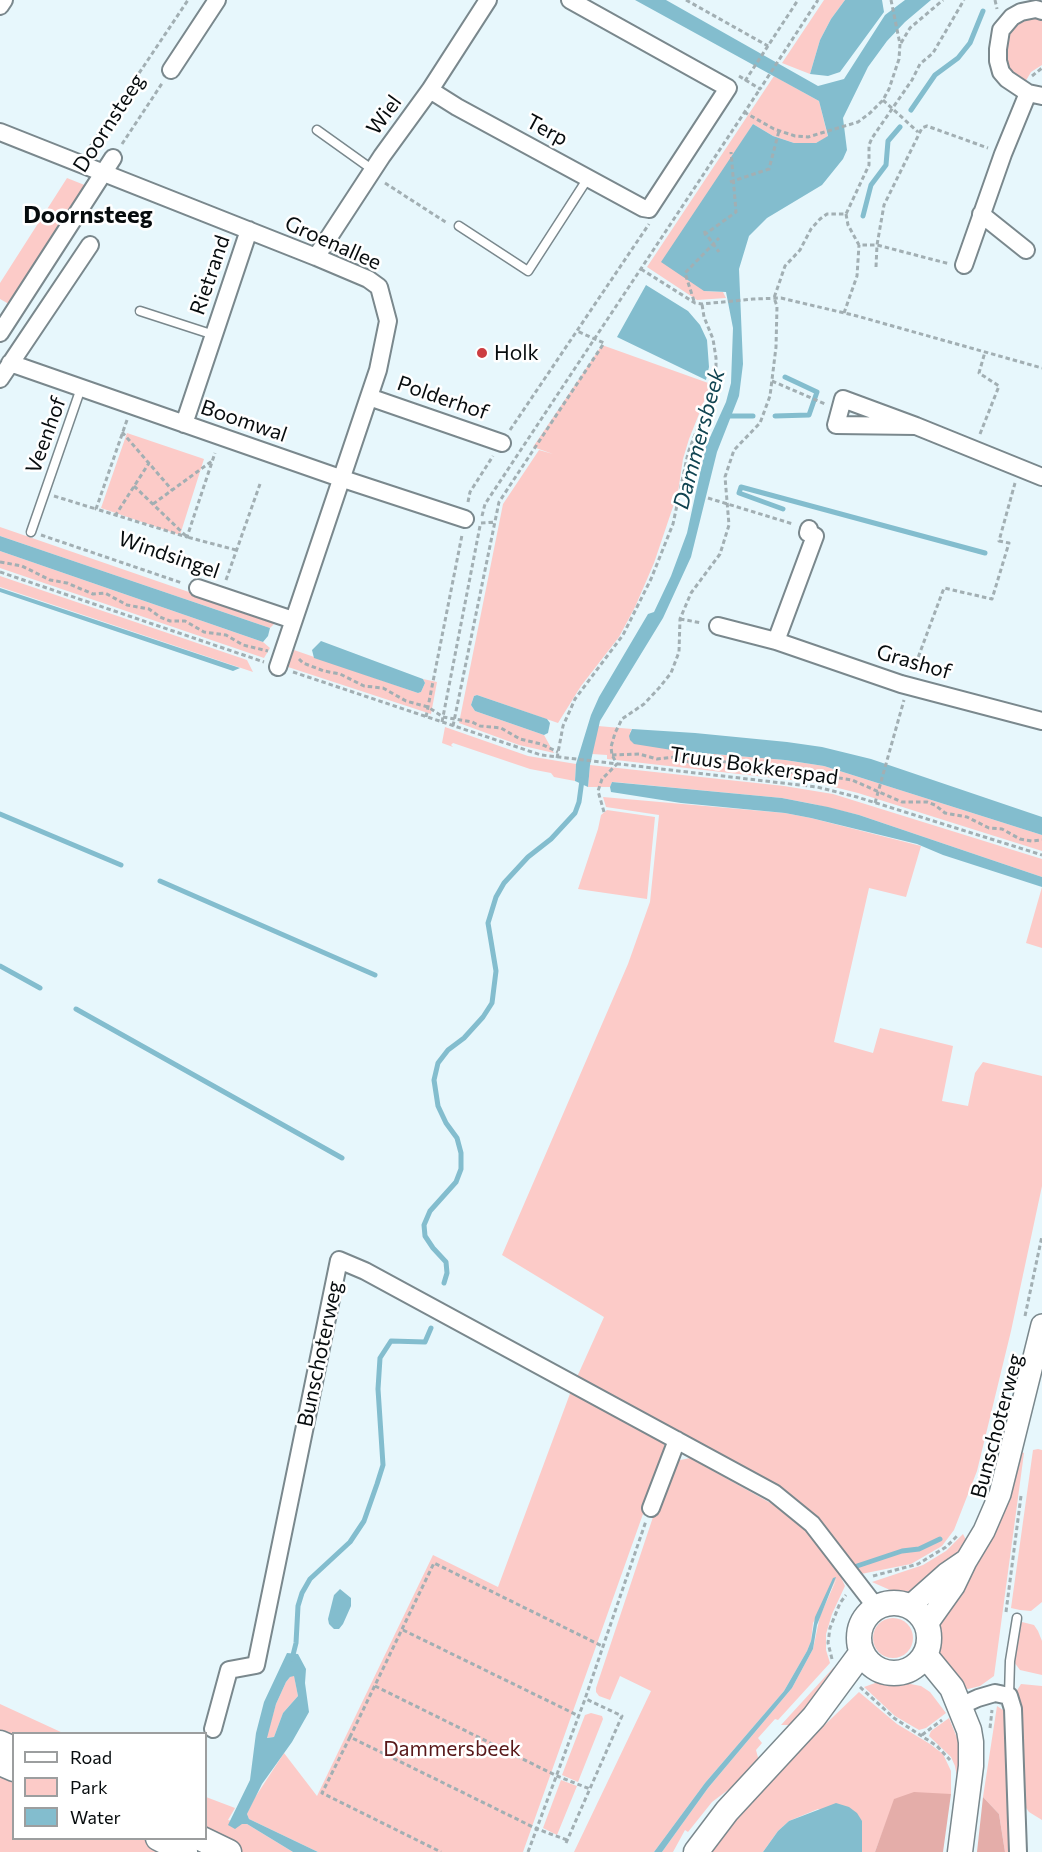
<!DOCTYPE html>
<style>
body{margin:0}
#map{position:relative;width:1042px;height:1852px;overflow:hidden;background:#e7f7fc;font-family:Commissioner,sans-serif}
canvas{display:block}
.legend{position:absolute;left:12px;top:1732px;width:195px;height:108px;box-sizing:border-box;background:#fff;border:2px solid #9c9e9f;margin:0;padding:8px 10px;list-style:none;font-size:18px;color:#070c0e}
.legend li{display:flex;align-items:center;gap:12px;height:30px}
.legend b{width:30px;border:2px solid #9c9e9f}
</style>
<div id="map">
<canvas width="1042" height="1852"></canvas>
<ul class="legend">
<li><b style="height:8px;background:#fff"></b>Road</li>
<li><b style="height:16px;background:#fccbc8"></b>Park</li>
<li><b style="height:16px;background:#83bdce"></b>Water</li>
</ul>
</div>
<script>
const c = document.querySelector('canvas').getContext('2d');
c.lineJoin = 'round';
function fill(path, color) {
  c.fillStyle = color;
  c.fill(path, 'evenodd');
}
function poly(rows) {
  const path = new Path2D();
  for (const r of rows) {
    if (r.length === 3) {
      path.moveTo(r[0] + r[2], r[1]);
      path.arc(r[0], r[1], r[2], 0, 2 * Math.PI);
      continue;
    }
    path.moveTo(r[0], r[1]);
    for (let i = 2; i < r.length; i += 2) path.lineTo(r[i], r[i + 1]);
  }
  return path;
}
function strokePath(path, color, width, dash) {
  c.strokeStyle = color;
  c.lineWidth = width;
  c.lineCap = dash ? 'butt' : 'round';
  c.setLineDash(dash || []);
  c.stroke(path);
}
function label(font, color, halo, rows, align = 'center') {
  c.font = font + ' Commissioner,sans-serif';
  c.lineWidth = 5;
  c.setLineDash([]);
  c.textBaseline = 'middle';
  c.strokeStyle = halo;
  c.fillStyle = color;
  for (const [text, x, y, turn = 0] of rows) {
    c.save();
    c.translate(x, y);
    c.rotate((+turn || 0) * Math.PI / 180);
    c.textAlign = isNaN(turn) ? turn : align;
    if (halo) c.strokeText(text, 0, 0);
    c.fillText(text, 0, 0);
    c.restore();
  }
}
fill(poly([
 [824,0,845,0,831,19,820,40,810,74,782,63],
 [1027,16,1042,18,1042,65,1031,72,1024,84,1010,74,1002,58,1003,41,1011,28],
 [774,76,819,101,828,137,816,143,794,143,773,136,753,124,729,163,704,291,723,292,726,298,697,300,647,267],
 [67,178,87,186,11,304,9,304,0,299,0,283],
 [602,345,711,384,689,439,683,459,678,492,654,563,635,607,619,637,581,686,558,723,477,695,474,696,471,705,475,711,544,735,554,753,519,745,459,723,503,504,539,450,553,454,533,447],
 [127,433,204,459,180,535,101,508],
 [0,527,276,622,270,628,0,536],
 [0,551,263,642,270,648,264,658,0,568],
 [0,576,247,660,253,672,0,587],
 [294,650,418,693,421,692,425,683,423,679,437,682,431,714,288,667],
 [598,726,632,729,630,732,678,751,785,760,824,766,1042,835,1042,851,858,793,818,783,607,759,607,755,592,754],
 [445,727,528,756,576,764,575,781,554,777,551,773,530,769,453,743,451,745,453,747,442,743],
 [590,765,784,786,833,794,1042,859,1042,877,859,815,813,804,782,798,614,782,612,782,610,787,588,787],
 [603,797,785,813,811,818,921,846,906,897,869,888,834,1042,873,1053,880,1028,953,1046,942,1101,968,1106,975,1073,983,1062,1042,1076,1042,1186,1011,1331,977,1471,954,1530,942,1546,911,1564,861,1574,824,1527,795,1500,778,1487,577,1377,604,1317,502,1255,628,964,650,902,659,815,606,807],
 [607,810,655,817,647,899,578,889,598,829,601,815],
 [1042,887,1042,948,1026,943],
 [571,1391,657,1437,664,1443,665,1452,523,1852,318,1852,249,1819,247,1814,254,1799,284,1753,317,1796,433,1555,498,1587],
 [1038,1449,1042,1450,1042,1602,1031,1611,1020,1610,1011,1608,1033,1450],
 [1021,1452,1024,1453,994,1676,980,1686,968,1689,963,1688,941,1662,939,1651,941,1622,947,1606,988,1547,997,1528,1008,1502],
 [690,1458,783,1510,808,1531,839,1573,845,1586,832,1614,826,1634,826,1650,830,1663,778,1720,775,1719,758,1738,762,1743,756,1750,759,1761,736,1784,712,1802,688,1832,685,1830,673,1852,662,1852,708,1788,792,1688,813,1649,820,1616,837,1578,813,1623,811,1641,807,1651,784,1691,705,1783,654,1852,574,1852,651,1691,620,1676,610,1700,599,1696,596,1692,596,1688,669,1469,676,1461],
 [963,1534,967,1542,952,1560,911,1592,890,1590,872,1582,923,1565,946,1551],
 [893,1638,20],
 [1022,1622,1034,1625,1038,1631,1042,1641,1042,1675,1020,1670,1014,1662,1019,1625],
 [834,1667,839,1671,791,1725,781,1725],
 [294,1675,298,1696,283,1713,274,1737,266,1738,276,1704,286,1682,290,1677],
 [878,1682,905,1683,921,1686,930,1692,946,1713,926,1728,919,1730,895,1716,864,1687],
 [1021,1684,1042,1686,1042,1820,1029,1812,1024,1805,1016,1702,1016,1692],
 [859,1692,897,1724,930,1744,943,1754,951,1771,951,1794,934,1794,895,1799,875,1852,862,1852,862,1821,818,1809,789,1821,778,1831,763,1852,706,1852,758,1789],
 [0,1704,63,1733,14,1734,13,1743,0,1737],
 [997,1706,1003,1710,1006,1714,1012,1852,1005,1852,999,1814,983,1797],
 [591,1713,602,1716,603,1719,578,1782,562,1775,585,1715],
 [949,1718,960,1745,958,1782,955,1766,951,1757,929,1736,931,1731],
 [0,1768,13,1775,14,1838,146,1839,173,1852,0,1852],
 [561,1780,577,1786,557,1835,543,1828],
 [206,1797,235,1808,228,1820,247,1824,293,1852,241,1852,206,1835]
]), '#fccbc8');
fill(poly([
 [914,1792,951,1794,943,1852,875,1852,894,1799],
 [983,1797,999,1814,1005,1852,977,1852]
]), '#e4ada9');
fill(poly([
 [635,0,666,0,818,86,844,79,885,15,905,0,931,0,905,22,887,41,868,67,843,118,847,150,843,159,822,185,767,218,749,236,739,269,743,364,739,396,717,452,691,557,663,618,600,721,590,765,588,787,575,781,576,764,591,715,599,697,648,614,654,612,671,576,687,533,706,446,726,402,731,383,733,328,726,292,704,291,661,262,753,124,773,136,794,143,816,143,828,136,819,101],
 [845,0,882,0,884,12,840,72,828,76,810,74,820,40,831,19],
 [646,285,688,311,700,325,707,340,709,367,706,380,617,337],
 [0,536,270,628,268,636,263,642,0,551],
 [0,588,240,668,233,671,0,592],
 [321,641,423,679,425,683,421,692,418,693,314,658,312,650],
 [477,695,547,719,550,723,548,733,544,735,475,711,471,705,474,696],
 [632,729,695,733,787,742,822,747,871,759,1042,817,1042,835,824,766,785,760,678,751,634,744,630,740,629,736],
 [612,782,782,798,828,807,859,815,1042,877,1042,887,943,855,917,844,811,818,785,813,681,803,611,792,610,787],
 [836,1577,817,1625,813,1649,792,1688,708,1788,662,1852,654,1852,705,1783,784,1691,807,1651,811,1641,815,1617,833,1578],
 [340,1589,351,1598,351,1606,343,1624,339,1629,334,1629,329,1624,328,1619,334,1595],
 [287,1653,298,1654,306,1669,305,1683,309,1712,292,1742,262,1784,247,1814,249,1819,318,1852,293,1852,247,1824,242,1824,235,1829,228,1825,250,1780,256,1733,264,1702],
 [294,1676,298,1696,283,1713,274,1737,267,1738,276,1704,286,1682,290,1677],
 [836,1803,849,1807,857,1813,862,1821,862,1852,763,1852,778,1831,789,1821]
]), '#83bdce');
strokePath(poly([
 [911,110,935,75,958,58,970,43,983,11],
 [863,216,871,185,886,165,888,141,900,127],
 [724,416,753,416],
 [775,416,809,415,817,392,785,377],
 [783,509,739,493,741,487,985,553],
 [0,814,121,865],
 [160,881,375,975],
 [0,966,40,988],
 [76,1009,342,1158],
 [444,1283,447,1273,446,1262,433,1248,425,1236,424,1225,430,1211,456,1182,461,1169,461,1153,457,1138,446,1123,438,1106,434,1080,438,1063,448,1050,464,1038,483,1017,492,1003,496,971,488,923,496,897,504,883,528,857,551,839,575,813,579,802,582,780],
 [857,1566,902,1551,919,1549,940,1539],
 [292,1659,296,1643,298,1606,302,1593,310,1579,350,1542,364,1521,377,1484,383,1465,378,1389,380,1358,391,1341,425,1342,431,1328]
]), '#83bdce', 5);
const service = poly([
 [317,130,373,170],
 [459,226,528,271,588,178],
 [140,311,214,335],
 [31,532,81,388],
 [1009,1696,1010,1661,1017,1618]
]);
const minor = poly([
 [0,6,4,0],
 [1042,11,1036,9,1021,12,1012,17,1001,30,998,49,998,61,1001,72,1007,79,1028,93,1042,96],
 [171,70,217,0],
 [430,90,457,107,643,208,649,209,728,88,570,0],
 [0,132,316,257,368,279,379,287,388,321,378,370,278,667],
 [981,214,1026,250],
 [316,257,382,156,430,90,488,0],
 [964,265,1003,154,1028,93],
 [0,333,113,158],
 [10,363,340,478,465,519],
 [0,379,90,245],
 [369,397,502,443],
 [184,424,249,230],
 [916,426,836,425,843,399,916,426,1042,477],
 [198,588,293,620],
 [718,626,776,641,901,684,1042,721],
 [776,641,815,536,808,533,809,529],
 [651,1508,677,1440],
 [958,1707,978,1698,995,1693,1009,1696,1013,1709,1018,1852],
 [213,1729,229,1670,256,1665,339,1260,365,1271,774,1493,812,1524,876,1607]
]);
const tertiary = poly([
 [910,1606,946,1574,965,1561],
 [927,1624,954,1586,966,1561,984,1531,1000,1494,1042,1325]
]);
const secondary = poly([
 [894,1638,35],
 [925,1655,952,1688,969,1730,971,1742,971,1766,960,1852],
 [0,1743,14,1749],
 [0,1763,14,1769],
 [158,1838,185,1852],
 [200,1838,229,1852],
 [696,1852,727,1811,814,1717,862,1652]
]);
strokePath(service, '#7a888d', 11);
strokePath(minor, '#7a888d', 20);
strokePath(tertiary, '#7a888d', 24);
strokePath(secondary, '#7a888d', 27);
strokePath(poly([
 [686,0,768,46],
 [995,0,997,9],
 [901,43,910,28,943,0],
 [739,76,760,89,818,0],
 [1032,76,1042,68],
 [745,81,798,0],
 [883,100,918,132],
 [744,112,774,129,795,136,808,137,858,122,870,113,883,100,889,89,899,59,900,44,891,0],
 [122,144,163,82],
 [89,148,188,0],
 [730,182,769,169,779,131],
 [385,183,447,223],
 [846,214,848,225,859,245,877,245,950,264],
 [704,231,719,252],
 [704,235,736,212,731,152],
 [876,267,877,245,884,205,922,128,927,126,988,148],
 [641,269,695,303,702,304,753,299,781,298,857,316,1042,368],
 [694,301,685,273,719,238],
 [844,313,857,276,859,245],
 [772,381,825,404],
 [127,420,96,509,187,537,215,453],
 [510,430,649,224],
 [122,432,172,490],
 [980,434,999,386,979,373,985,352],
 [134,486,187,537,236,550],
 [54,496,96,509],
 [708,498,793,524],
 [468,502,470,492,493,456],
 [153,504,212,461],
 [115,516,149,463],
 [482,516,485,504,760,89],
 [481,523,495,522],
 [41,535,182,583],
 [0,562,22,566,50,580,67,583,93,594,105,593,127,605,149,609,160,617,170,621,185,621,204,632,226,635,243,645,268,651],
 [0,572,264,662],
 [226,580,260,484],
 [680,619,702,623],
 [299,659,303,663,324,671,340,674,364,686,383,688,406,701,428,707,443,717,472,722,480,726,501,728,520,739,541,744,558,752],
 [913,671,944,588,992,599,1009,543,999,541,1015,483],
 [293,672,541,755,817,787,857,797,1042,855],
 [426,717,462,535],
 [442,722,480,526],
 [453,726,499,502,604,343,577,331],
 [612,755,639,754,657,759,675,757,694,764,705,765,720,761,753,767,769,767,784,773,792,772,801,769,811,770,826,776,852,780,902,802,927,802,935,805,945,813,967,817,989,828,1002,829,1020,839,1032,841,1042,840],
 [557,758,563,726,575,699,623,635,651,579,673,524,688,453,716,380,716,358,713,339,704,317,702,304],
 [875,803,904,700],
 [604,812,598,791,602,779,617,764,612,755,611,747,615,733,622,719,644,704,659,688,671,673,679,652,680,619,691,593,720,554,729,525,725,477,734,450,760,423,770,396,776,347,777,306,774,298,785,266,800,250,811,229,820,219,827,214,846,214,869,165,869,145,872,138,912,80,920,64,933,53,964,0],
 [1025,1316,1042,1236],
 [873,1576,918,1564,946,1547,957,1536],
 [1006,1612,1021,1496],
 [403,1630,579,1716],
 [832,1659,828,1643,830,1628,840,1603,846,1595],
 [375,1686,557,1776,590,1789],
 [860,1687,894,1718,937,1746,950,1760],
 [990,1728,992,1710],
 [922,1735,942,1720],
 [350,1737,322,1793,441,1852],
 [567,1840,537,1829,350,1737,434,1563,602,1646],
 [566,1843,622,1716,586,1699],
 [528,1852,585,1699,646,1521]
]), '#a2afb3', 3, [4.5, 3]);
strokePath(service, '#fff', 8);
strokePath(minor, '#fff', 16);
strokePath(tertiary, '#fff', 21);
strokePath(secondary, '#fff', 24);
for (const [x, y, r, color] of [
 [482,353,6,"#cc3d41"]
]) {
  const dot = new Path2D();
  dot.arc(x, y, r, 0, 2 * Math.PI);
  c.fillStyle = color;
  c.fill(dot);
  strokePath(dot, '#fff', 2);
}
label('21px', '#070c0e', '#fff', [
 ["Wiel",384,115,-54],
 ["Doornsteeg",109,123,-57],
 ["Terp",547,130,28],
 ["Groenallee",333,243,24],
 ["Rietrand",210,275,-71],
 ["Polderhof",443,398,19],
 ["Boomwal",244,421,19],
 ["Veenhof",46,435,-70],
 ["Windsingel",169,555,19],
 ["Grashof",914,662,16],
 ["Truus Bokkerspad",754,766,8],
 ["Bunschoterweg",320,1354,-78],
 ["Bunschoterweg",997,1426,-75]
]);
label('21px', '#070c0e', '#fff', [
 ["Holk",494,353]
], 'left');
label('21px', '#581819', '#fff', [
 ["Dammersbeek",452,1749]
]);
label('italic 22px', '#104451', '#fff', [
 ["Dammersbeek",699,439,-75]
]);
label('bold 24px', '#070c0e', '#fff', [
 ["Doornsteeg",88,215]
]);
</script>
